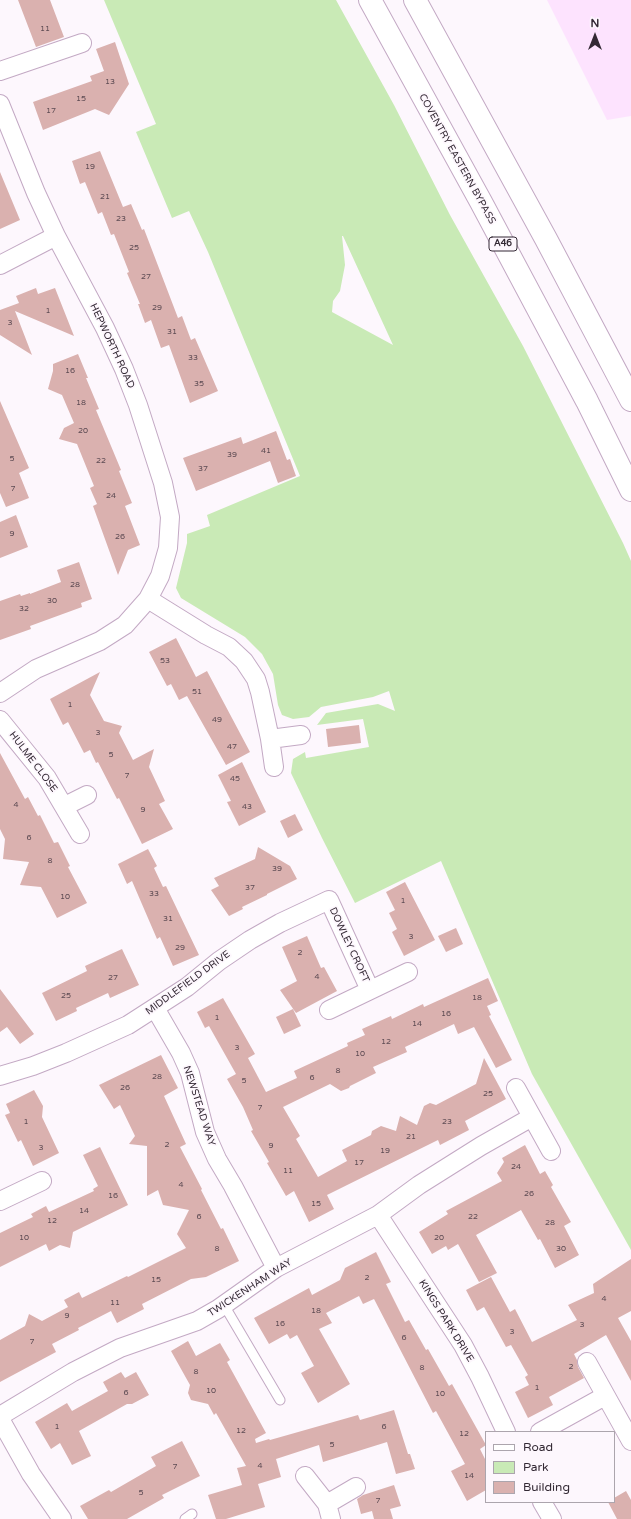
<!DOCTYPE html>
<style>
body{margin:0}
#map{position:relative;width:631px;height:1519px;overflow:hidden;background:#fdf7fd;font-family:"Varela Round",sans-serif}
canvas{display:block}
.legend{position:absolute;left:485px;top:1431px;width:130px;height:72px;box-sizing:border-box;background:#fdf7fd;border:1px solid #aca5ad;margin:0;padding:5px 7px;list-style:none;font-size:12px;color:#332934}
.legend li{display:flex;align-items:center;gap:8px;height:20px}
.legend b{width:20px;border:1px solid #aca5ad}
.north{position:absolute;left:575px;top:16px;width:40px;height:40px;-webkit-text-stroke:3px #fdf7fd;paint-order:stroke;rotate:0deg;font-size:11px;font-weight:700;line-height:16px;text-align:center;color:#332934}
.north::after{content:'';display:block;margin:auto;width:14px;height:18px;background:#332934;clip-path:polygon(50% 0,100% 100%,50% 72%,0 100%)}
</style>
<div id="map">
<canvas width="631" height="1519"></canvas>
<ul class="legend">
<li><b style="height:5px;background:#fff"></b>Road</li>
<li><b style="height:11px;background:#c9eab6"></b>Park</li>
<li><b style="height:11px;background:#dab1af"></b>Building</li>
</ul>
<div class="north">N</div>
</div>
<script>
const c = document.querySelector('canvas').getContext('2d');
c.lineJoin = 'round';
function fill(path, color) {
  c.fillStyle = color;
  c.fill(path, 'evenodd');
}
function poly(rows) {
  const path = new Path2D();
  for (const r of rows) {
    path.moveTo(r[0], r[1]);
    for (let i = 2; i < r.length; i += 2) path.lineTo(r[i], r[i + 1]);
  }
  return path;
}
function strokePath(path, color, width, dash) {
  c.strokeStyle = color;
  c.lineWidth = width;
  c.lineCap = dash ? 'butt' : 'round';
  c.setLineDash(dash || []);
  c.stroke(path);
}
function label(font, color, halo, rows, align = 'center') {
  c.font = font + ' "Varela Round",sans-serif';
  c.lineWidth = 3.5;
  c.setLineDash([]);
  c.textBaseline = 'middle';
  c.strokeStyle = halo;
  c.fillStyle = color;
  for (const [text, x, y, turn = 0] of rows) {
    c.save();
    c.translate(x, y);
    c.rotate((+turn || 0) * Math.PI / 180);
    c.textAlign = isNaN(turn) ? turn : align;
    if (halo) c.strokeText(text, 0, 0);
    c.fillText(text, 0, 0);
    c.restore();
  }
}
fill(poly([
 [547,0,631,0,631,116,607,120]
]), '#fde3fe');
fill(poly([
 [104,0,336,0,394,105,450,215,523,346,623,543,631,561,631,1250,532,1074,441,861,355,903,322,838,291,773,293,759,305,752,306,758,369,747,363,719,317,725,326,713,378,704,395,711,389,691,373,697,321,707,309,717,293,719,282,715,278,705,273,674,262,654,245,637,181,598,176,588,187,543,187,534,210,526,207,515,300,476,208,252,189,211,172,218,136,132,156,124],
 [342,236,343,236,393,345,332,312,333,301,340,291,345,265]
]), '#c9eab6');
fill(poly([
 [18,0,50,0,64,37,36,47],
 [115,42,129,84,109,115,95,109,43,130,33,102,92,81,90,76,104,71,96,49],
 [100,151,123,207,131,204,142,230,144,229,178,318,182,316,191,340,195,338,218,391,190,403,169,345,161,348,151,320,145,323,138,304,140,304,127,273,129,272,114,234,111,235,102,212,98,214,85,182,80,184,72,161],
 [0,172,20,220,0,229],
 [36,288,38,294,55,288,74,336,15,311,32,355,0,335,0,310,19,303,16,296],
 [78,354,88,378,86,378,99,409,96,410,121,470,119,471,132,503,125,506,140,545,128,550,118,575,93,506,97,504,90,488,94,486,77,444,59,439,64,428,74,423,62,395,48,389,53,371,53,364],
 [0,401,29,468,19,473,29,498,6,507,0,493],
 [276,431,287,460,290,459,296,476,278,483,270,461,196,491,183,458,241,437,243,444],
 [16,515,28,547,0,558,0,522],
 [79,562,92,599,81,603,82,607,30,626,31,629,0,640,0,601,20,594,21,596,30,593,30,594,61,582,57,570],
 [176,638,196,677,207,671,250,752,226,765,187,696,179,700,171,684,167,686,149,652],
 [100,672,90,695,104,721,122,726,119,733,133,760,154,749,149,767,165,801,159,804,173,829,142,844,119,798,117,799,98,762,96,763,90,750,84,753,68,722,63,725,50,699],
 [359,725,361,743,328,747,326,729],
 [0,753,25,799,28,797,38,816,40,815,54,843,58,842,70,866,68,867,87,903,57,918,41,887,20,885,29,862,3,859,5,839,0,829],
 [242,762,266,812,239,826,227,802,231,801,218,775],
 [295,814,303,830,288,838,280,821],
 [258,847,290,866,297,879,267,894,267,895,242,907,243,909,229,916,211,890,219,886,214,878,255,859],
 [148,849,157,866,154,868,163,887,166,886,199,955,173,966,160,937,157,939,132,881,127,884,118,864],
 [405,882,435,940,404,956,392,932,397,929,389,913,395,910,386,892],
 [456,928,463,944,446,952,438,936],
 [307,936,321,968,324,967,337,991,296,1013,280,990,297,981,282,947],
 [122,949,139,985,110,998,108,993,76,1008,77,1011,56,1021,42,993,87,971,85,966],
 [488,978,498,1001,487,1006,491,1015,489,1016,512,1060,496,1068,474,1027,458,1034,454,1024,405,1047,407,1052,373,1067,376,1073,350,1086,349,1088,341,1091,330,1084,283,1107,300,1136,296,1139,318,1177,347,1161,342,1150,371,1135,372,1131,381,1126,396,1131,400,1116,417,1125,424,1106,430,1103,436,1105,476,1084,484,1058,506,1099,465,1121,469,1130,440,1145,438,1140,327,1195,334,1209,309,1222,294,1191,286,1196,267,1163,269,1162,251,1131,253,1130,243,1107,227,1079,236,1074,209,1026,205,1028,197,1012,223,998,255,1054,248,1058,266,1092,297,1078,294,1071,348,1046,347,1043,365,1035,362,1029,391,1016,392,1019,423,1004,424,1007],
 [0,989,34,1034,20,1044,7,1027,0,1032],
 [293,1009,301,1026,284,1034,276,1017],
 [161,1055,178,1088,164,1096,186,1144,180,1147,202,1189,201,1190,221,1229,223,1228,239,1261,206,1277,191,1279,142,1304,144,1309,117,1323,111,1311,78,1328,79,1330,52,1344,56,1352,0,1382,0,1340,25,1326,29,1314,42,1321,68,1307,64,1300,79,1292,82,1298,127,1276,128,1277,186,1248,177,1234,189,1210,163,1205,158,1190,147,1196,147,1146,129,1144,135,1136,120,1105,114,1109,99,1085],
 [34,1090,43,1106,42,1117,59,1153,33,1166,21,1140,18,1142,5,1115,10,1113,6,1104],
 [525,1145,540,1174,545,1171,553,1185,551,1187,571,1222,564,1226,579,1255,555,1268,540,1239,538,1240,521,1210,476,1235,497,1273,479,1282,458,1244,448,1250,446,1246,432,1254,419,1232,448,1214,446,1211,502,1181,497,1173,504,1162,502,1158],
 [100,1147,128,1205,73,1232,70,1248,60,1245,49,1251,46,1244,0,1267,0,1233,33,1217,31,1214,46,1206,49,1212,94,1191,93,1189,98,1186,83,1155],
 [376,1252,391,1282,386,1284,405,1322,409,1320,426,1350,428,1349,449,1386,452,1384,486,1445,480,1449,486,1461,486,1490,467,1501,451,1471,465,1464,436,1411,433,1413,374,1299,363,1304,359,1296,326,1313,332,1323,319,1329,350,1384,318,1403,301,1373,314,1366,297,1335,290,1339,287,1334,269,1344,254,1318,309,1288,312,1295,340,1280,345,1268],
 [631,1259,631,1311,618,1318,631,1341,631,1381,606,1335,574,1354,577,1360,578,1367,584,1378,549,1397,553,1405,528,1418,515,1392,529,1385,525,1377,528,1375,511,1345,506,1347,484,1307,477,1311,466,1290,491,1277,510,1312,515,1309,532,1342,577,1320,568,1305,594,1293,593,1284],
 [188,1341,196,1356,220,1343,230,1360,227,1362,266,1433,255,1439,256,1443,269,1439,270,1440,358,1415,360,1420,394,1410,408,1454,410,1454,415,1469,396,1474,387,1442,323,1462,319,1445,276,1459,281,1477,258,1484,265,1507,226,1519,216,1519,208,1495,242,1485,237,1468,246,1466,216,1413,214,1415,208,1404,191,1400,188,1393,190,1385,171,1351],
 [121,1372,125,1378,136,1372,149,1395,132,1404,127,1404,79,1431,91,1456,72,1465,60,1443,51,1449,35,1422,67,1403,72,1411,108,1391,103,1382],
 [182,1441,200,1476,162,1495,164,1498,127,1519,88,1519,80,1506,109,1490,111,1492,156,1466,151,1457],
 [394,1485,401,1506,390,1509,393,1519,374,1519,372,1511,361,1514,357,1499,363,1495],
 [626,1491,631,1500,631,1519,617,1519,608,1502,614,1502,614,1498]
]), '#dab1af');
const service = poly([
 [224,1305,280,1400],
 [185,1519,192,1514]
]);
const minor = poly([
 [0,71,82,43],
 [0,104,36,193,56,236,105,328,124,369,138,405,163,483,170,517,168,548,160,576,148,599,125,625,100,641,36,669,0,693],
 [0,265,56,236],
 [148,599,206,635,229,647,244,661,256,679,260,692,270,739,301,735],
 [0,720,47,778,80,834],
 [270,739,274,767],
 [65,806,87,795],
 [155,1008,181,1053,190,1073,205,1132,217,1159,233,1186,276,1268],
 [329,1010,408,972],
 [0,1076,33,1066,66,1053,128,1025,187,987,219,961,250,940,280,923,329,900,370,990],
 [516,1088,551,1151],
 [0,1201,42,1181],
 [378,1215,463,1345,480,1377,506,1432],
 [587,1362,631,1441],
 [0,1416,73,1372,120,1348,197,1321,218,1309,276,1268,378,1215,419,1185,481,1146,532,1117],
 [0,1419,31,1474,62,1519],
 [540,1432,605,1396],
 [305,1476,327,1504,331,1519],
 [542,1502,552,1519],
 [327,1504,356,1487]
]);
const trunk = poly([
 [370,0,481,202,587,401,631,490],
 [415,0,546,239,631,400]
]);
strokePath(service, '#c3a9c4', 11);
strokePath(minor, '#c3a9c4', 20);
strokePath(trunk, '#c3a9c4', 24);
strokePath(service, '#fff', 9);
strokePath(minor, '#fff', 18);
strokePath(trunk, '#fff', 22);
label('8px', '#5d4b53', null, [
 ["11",45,29],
 ["13",110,82],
 ["15",81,99],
 ["17",51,111],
 ["19",90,167],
 ["21",105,197],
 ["23",121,219],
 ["25",134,248],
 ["27",146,277],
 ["29",157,308],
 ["1",48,311],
 ["3",10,323],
 ["31",172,332],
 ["33",193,358],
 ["16",70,371],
 ["35",199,384],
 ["18",81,403],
 ["20",83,431],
 ["41",266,451],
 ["39",232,455],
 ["5",12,459],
 ["22",101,461],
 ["37",203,469],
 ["7",13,489],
 ["24",111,496],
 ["9",12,534],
 ["26",120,537],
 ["28",75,585],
 ["30",52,601],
 ["32",24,609],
 ["53",165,661],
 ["51",197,692],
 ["1",70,705],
 ["49",217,720],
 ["3",98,733],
 ["47",232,747],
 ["5",111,755],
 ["7",127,776],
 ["45",235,779],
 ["4",16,805],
 ["43",247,807],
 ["9",143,810],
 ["6",29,838],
 ["8",50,861],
 ["39",277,869],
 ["37",250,888],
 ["33",154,894],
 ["10",65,897],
 ["1",403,901],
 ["31",168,919],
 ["3",411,937],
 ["29",180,948],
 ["2",300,953],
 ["4",317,977],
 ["27",113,978],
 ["25",66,996],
 ["18",477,998],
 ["16",446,1014],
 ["1",217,1018],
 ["14",417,1024],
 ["12",386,1042],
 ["3",237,1048],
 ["10",360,1054],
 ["8",338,1071],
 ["28",157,1077],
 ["6",312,1078],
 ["5",244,1081],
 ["26",125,1088],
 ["25",488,1094],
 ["7",260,1108],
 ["1",26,1122],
 ["23",447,1122],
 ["21",411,1137],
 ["2",167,1145],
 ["9",271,1146],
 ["3",41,1148],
 ["19",385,1151],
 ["17",359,1163],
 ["24",516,1167],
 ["11",288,1171],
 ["4",181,1185],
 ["26",529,1194],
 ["16",113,1196],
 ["15",316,1204],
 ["14",84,1211],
 ["6",199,1217],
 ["22",473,1217],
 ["12",52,1221],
 ["28",550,1223],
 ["10",24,1238],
 ["20",439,1238],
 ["8",217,1249],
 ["30",561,1249],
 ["2",367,1278],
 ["15",156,1280],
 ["4",604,1299],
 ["11",115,1303],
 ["18",316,1311],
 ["9",67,1316],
 ["16",280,1324],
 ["3",582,1325],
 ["3",512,1332],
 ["6",404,1338],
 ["7",32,1342],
 ["2",571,1367],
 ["8",422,1368],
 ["8",196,1372],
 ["1",537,1388],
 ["10",211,1391],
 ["6",126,1393],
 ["10",440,1394],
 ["1",57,1427],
 ["6",384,1427],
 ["12",241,1431],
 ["12",464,1434],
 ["5",332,1445],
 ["4",260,1466],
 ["7",175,1467],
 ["14",469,1476],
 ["5",141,1493],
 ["7",378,1501]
]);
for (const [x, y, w] of [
 [503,244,28]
]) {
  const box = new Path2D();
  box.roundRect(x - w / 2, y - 7, w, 14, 3);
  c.fillStyle = '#fdf7fd';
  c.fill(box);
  strokePath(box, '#332934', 1);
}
label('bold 9px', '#332934', null, [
 ["A46",503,244]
]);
label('10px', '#332934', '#fdf7fd', [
 ["COVENTRY EASTERN BYPASS",457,159,61],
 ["HEPWORTH ROAD",112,346,65],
 ["HULME CLOSE",33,762,53],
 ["DOWLEY CROFT",349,945,65],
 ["MIDDLEFIELD DRIVE",188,983,-36],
 ["NEWSTEAD WAY",199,1106,72],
 ["TWICKENHAM WAY",250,1288,-33],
 ["KINGS PARK DRIVE",446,1321,58]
]);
</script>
